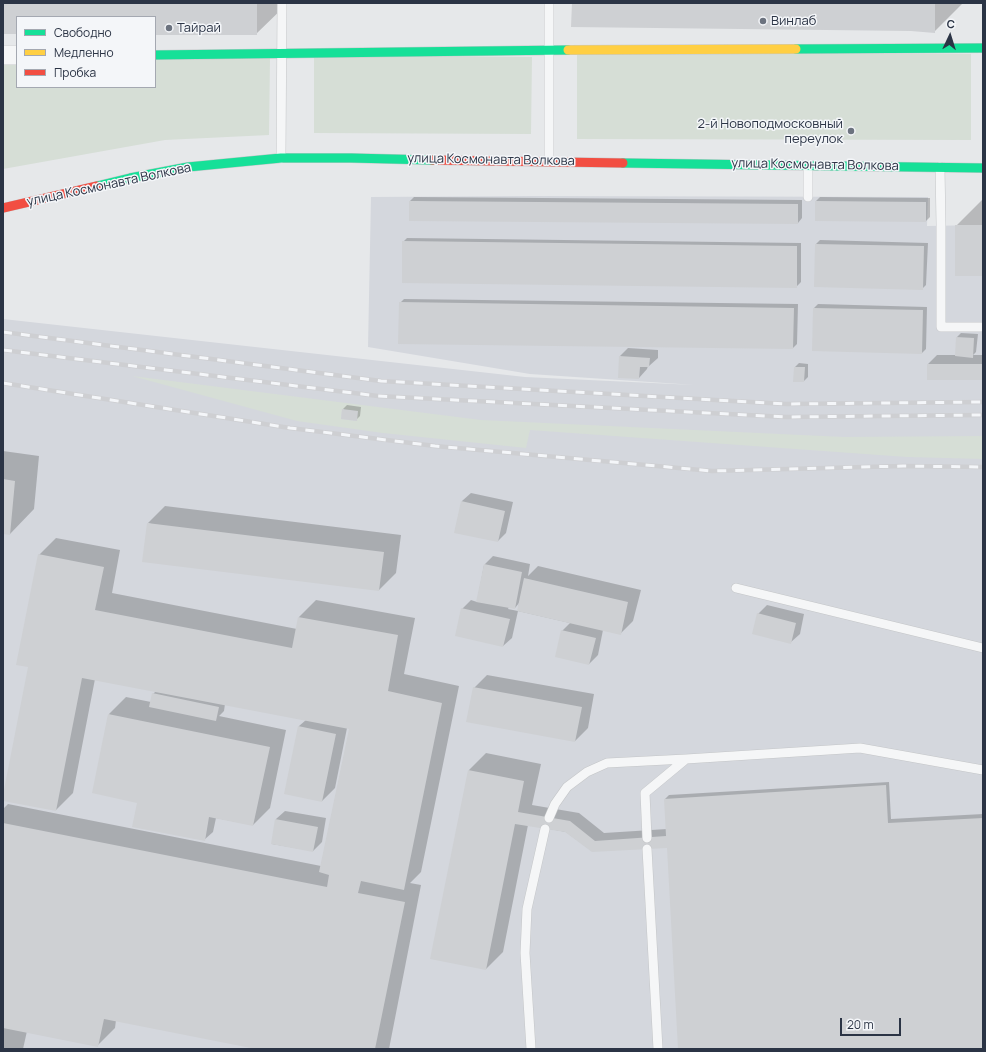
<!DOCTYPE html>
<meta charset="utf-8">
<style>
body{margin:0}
#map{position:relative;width:986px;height:1052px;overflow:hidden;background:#e6e8ea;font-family:Manrope,sans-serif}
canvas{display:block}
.frame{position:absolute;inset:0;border:4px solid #2b3445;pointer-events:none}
.legend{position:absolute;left:16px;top:16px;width:140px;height:72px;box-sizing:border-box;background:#f4f6f9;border:1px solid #a4a8b1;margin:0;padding:5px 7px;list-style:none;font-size:12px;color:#2b3445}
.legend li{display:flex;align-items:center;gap:8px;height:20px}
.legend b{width:20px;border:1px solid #a4a8b1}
.north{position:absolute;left:930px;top:16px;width:40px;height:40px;-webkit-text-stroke:3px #f4f6f9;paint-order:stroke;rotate:4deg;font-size:11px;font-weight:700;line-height:16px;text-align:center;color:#2b3445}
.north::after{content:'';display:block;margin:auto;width:14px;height:18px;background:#2b3445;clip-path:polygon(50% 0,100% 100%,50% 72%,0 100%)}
.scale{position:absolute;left:840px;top:1018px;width:61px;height:18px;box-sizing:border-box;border:2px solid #2b3445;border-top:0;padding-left:5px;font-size:12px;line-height:14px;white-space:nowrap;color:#2b3445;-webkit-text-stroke:3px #f4f6f9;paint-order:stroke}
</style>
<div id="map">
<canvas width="986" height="1052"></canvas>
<div class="frame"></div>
<ul class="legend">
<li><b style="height:5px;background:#16e098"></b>Свободно</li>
<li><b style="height:5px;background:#ffcf43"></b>Медленно</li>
<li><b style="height:5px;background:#f24e42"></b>Пробка</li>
</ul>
<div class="north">С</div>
<div class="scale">20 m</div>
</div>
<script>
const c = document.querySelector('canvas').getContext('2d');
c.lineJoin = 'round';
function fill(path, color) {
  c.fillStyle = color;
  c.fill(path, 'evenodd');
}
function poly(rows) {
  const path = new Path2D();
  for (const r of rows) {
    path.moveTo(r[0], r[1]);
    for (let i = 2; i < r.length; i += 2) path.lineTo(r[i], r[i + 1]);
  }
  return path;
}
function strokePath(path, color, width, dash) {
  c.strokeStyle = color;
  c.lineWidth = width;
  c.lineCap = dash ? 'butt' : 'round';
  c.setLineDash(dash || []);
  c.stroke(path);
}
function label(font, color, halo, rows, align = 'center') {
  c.font = font + ' Manrope,sans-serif';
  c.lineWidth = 3;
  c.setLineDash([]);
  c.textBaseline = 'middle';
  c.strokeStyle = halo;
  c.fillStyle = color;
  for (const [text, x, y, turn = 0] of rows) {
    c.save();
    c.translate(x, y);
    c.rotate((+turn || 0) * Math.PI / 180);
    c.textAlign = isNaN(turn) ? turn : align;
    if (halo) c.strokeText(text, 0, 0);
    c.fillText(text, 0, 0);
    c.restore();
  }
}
fill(poly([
 [531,196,928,197,927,226,983,225,983,1049,3,1049,3,319,525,377,695,385,530,374,368,347,371,197]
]), '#d4d7dd');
fill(poly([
 [577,53,971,54,971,140,577,139],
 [314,55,532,57,531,134,314,133],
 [270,58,269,135,165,140,3,169,3,62,17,62,17,87,155,87,155,60],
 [132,376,481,420,844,437,983,436,983,459,907,457,530,430,526,448,383,433,297,421],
 [342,409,358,411,356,421,341,419]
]), '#d6ded6');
fill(poly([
 [3,3,288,3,256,34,155,34,155,17,17,17,17,33,3,33],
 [573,3,963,3,934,32],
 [414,197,802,200,802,218,798,223,410,201],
 [820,197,930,198,930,217,926,221,816,201],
 [983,199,983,275,956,226],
 [407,238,801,243,801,282,796,287,403,242],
 [820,240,928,243,926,285,922,289,816,244],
 [404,299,798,304,797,344,793,348,400,303],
 [818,304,927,307,926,349,922,353,813,350,814,308],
 [961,333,978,334,976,352,973,355,983,355,983,379,928,364,937,355,956,355,957,337],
 [628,348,658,350,658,358,649,366,648,366,647,369,639,378,620,356],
 [799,363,808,364,808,377,804,381,795,367],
 [347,405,361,407,360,416,356,420,343,409],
 [3,451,39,456,34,509,10,534,3,533],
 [471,493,513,502,506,533,498,541,455,532,462,501],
 [165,506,401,535,396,573,379,590,148,523],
 [56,538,120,550,112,593,297,629,299,617,316,600,415,618,404,674,459,686,421,872,410,883,421,885,389,1049,261,1049,116,1020,115,1028,98,1045,27,1031,23,1049,3,1049,3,809,8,804,321,866,350,728,347,728,335,788,322,801,285,793,299,726,306,720,225,704,224,711,219,716,286,730,270,808,253,825,216,818,213,832,204,840,138,803,109,714,126,697,151,702,153,694,156,691,95,679,73,793,56,810,29,666,39,555],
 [493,556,530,564,528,576,538,566,641,590,633,621,620,634,603,630,598,655,589,664,562,631,570,623,518,611,512,638,503,646,462,609,471,600,477,602,484,565],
 [519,603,518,611,508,609,509,607,515,608],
 [767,605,804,614,800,634,791,642,758,614],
 [487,675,594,694,588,728,575,741,474,688],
 [486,753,541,764,532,805,579,813,604,833,667,829,665,799,669,795,889,782,891,819,983,814,983,1049,679,1049,668,847,592,851,566,832,528,825,503,952,486,969,469,770],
 [285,811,326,818,322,842,313,851,272,844,276,819]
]), '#0003');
fill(poly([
 [3,3,257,3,257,35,155,35,155,17,17,17,17,34,3,34],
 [572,3,935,3,935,33,911,31,571,27],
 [409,201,798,204,798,224,409,221],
 [815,201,926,202,926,222,815,221],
 [955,225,983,225,983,276,955,276],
 [402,241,797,246,797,288,402,283],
 [815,244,924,246,923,290,814,287],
 [399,302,794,308,793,349,398,344],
 [813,308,923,310,922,354,812,351],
 [956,337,974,338,973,358,955,356],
 [619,356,650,358,649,367,640,367,639,379,618,378],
 [927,364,983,364,983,380,927,380],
 [794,367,805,367,804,382,793,382],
 [342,409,358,411,357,421,341,419],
 [3,479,15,481,10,535,3,534],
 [461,501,505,511,498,542,454,533],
 [147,523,384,552,379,591,142,562],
 [38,554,104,567,95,610,292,648,298,617,398,635,388,691,442,703,404,890,361,881,358,893,405,902,375,1049,256,1049,104,1019,98,1047,3,1028,3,823,327,887,329,875,319,872,349,729,82,678,56,811,3,801,3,795,28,667,16,665],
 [484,564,522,572,515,609,476,602],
 [524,578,628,602,621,635,517,611],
 [461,608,510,619,503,647,455,636],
 [757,613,796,623,791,644,752,634],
 [561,630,596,638,589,665,555,657],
 [473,687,582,707,575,742,466,722],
 [152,693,219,707,216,721,149,707],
 [108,714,270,747,253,826,209,817,205,841,132,827,137,803,92,793],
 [298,726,336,734,322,802,284,794],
 [468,770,524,781,518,812,570,821,595,841,666,836,664,799,886,785,888,823,983,818,983,1049,678,1049,667,848,592,852,565,832,515,824,486,970,430,959],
 [275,819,318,827,313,852,271,844]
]), '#ced0d3');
const lane = poly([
 [281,158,282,3],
 [549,162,549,3],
 [808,165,808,197],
 [940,167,941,225,941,327,983,327],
 [736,588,983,648],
 [549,818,555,804,567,787,587,772,607,763,686,759,860,748,983,770],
 [647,838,645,793,686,759],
 [647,849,658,1049],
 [531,1049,525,953,527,909,545,829]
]);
const street = poly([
 [3,55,17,55]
]);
const fast = poly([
 [796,49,983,48],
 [155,55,568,50],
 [623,163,983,168],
 [97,186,130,178,188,167,281,158,351,158,432,160]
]);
const slow = poly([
 [568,50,796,49]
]);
const jam = poly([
 [432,160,623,163],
 [3,208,97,186]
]);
strokePath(lane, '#c4c6c8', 10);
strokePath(street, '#c4c6c8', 20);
strokePath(fast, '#c4c6c8', 10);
strokePath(slow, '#c4c6c8', 10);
strokePath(jam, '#c4c6c8', 10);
strokePath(lane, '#f5f6f7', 9);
strokePath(street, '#f5f6f7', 19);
strokePath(fast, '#16e098', 9);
strokePath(slow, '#ffcf43', 9);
strokePath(jam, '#f24e42', 9);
const rail = poly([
 [3,332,381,381,786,404,983,402],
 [3,350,378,396,786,417,983,415],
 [3,383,290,428,435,446,712,471,903,466,983,467]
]);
strokePath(rail, '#cecfd2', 4.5);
strokePath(rail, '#f4f6f9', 3, [9]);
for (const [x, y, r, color] of [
 [763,21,4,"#6c737f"],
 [169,28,4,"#6c737f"],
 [851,131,4,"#6c737f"]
]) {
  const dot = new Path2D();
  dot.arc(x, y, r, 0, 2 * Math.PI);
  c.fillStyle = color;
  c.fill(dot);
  strokePath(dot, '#f4f6f9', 1.5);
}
label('13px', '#2b3445', '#f4f6f9', [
 ["Винлаб",771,21],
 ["Тайрай",177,28],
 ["2-й Новоподмосковный",843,124,"right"],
 ["переулок",843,139,"right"]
], 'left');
label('13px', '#2b3445', '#f4f6f9', [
 ["улица Космонавта Волкова",491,160,1],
 ["улица Космонавта Волкова",815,165,1],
 ["улица Космонавта Волкова",109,185,-12]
]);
</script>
